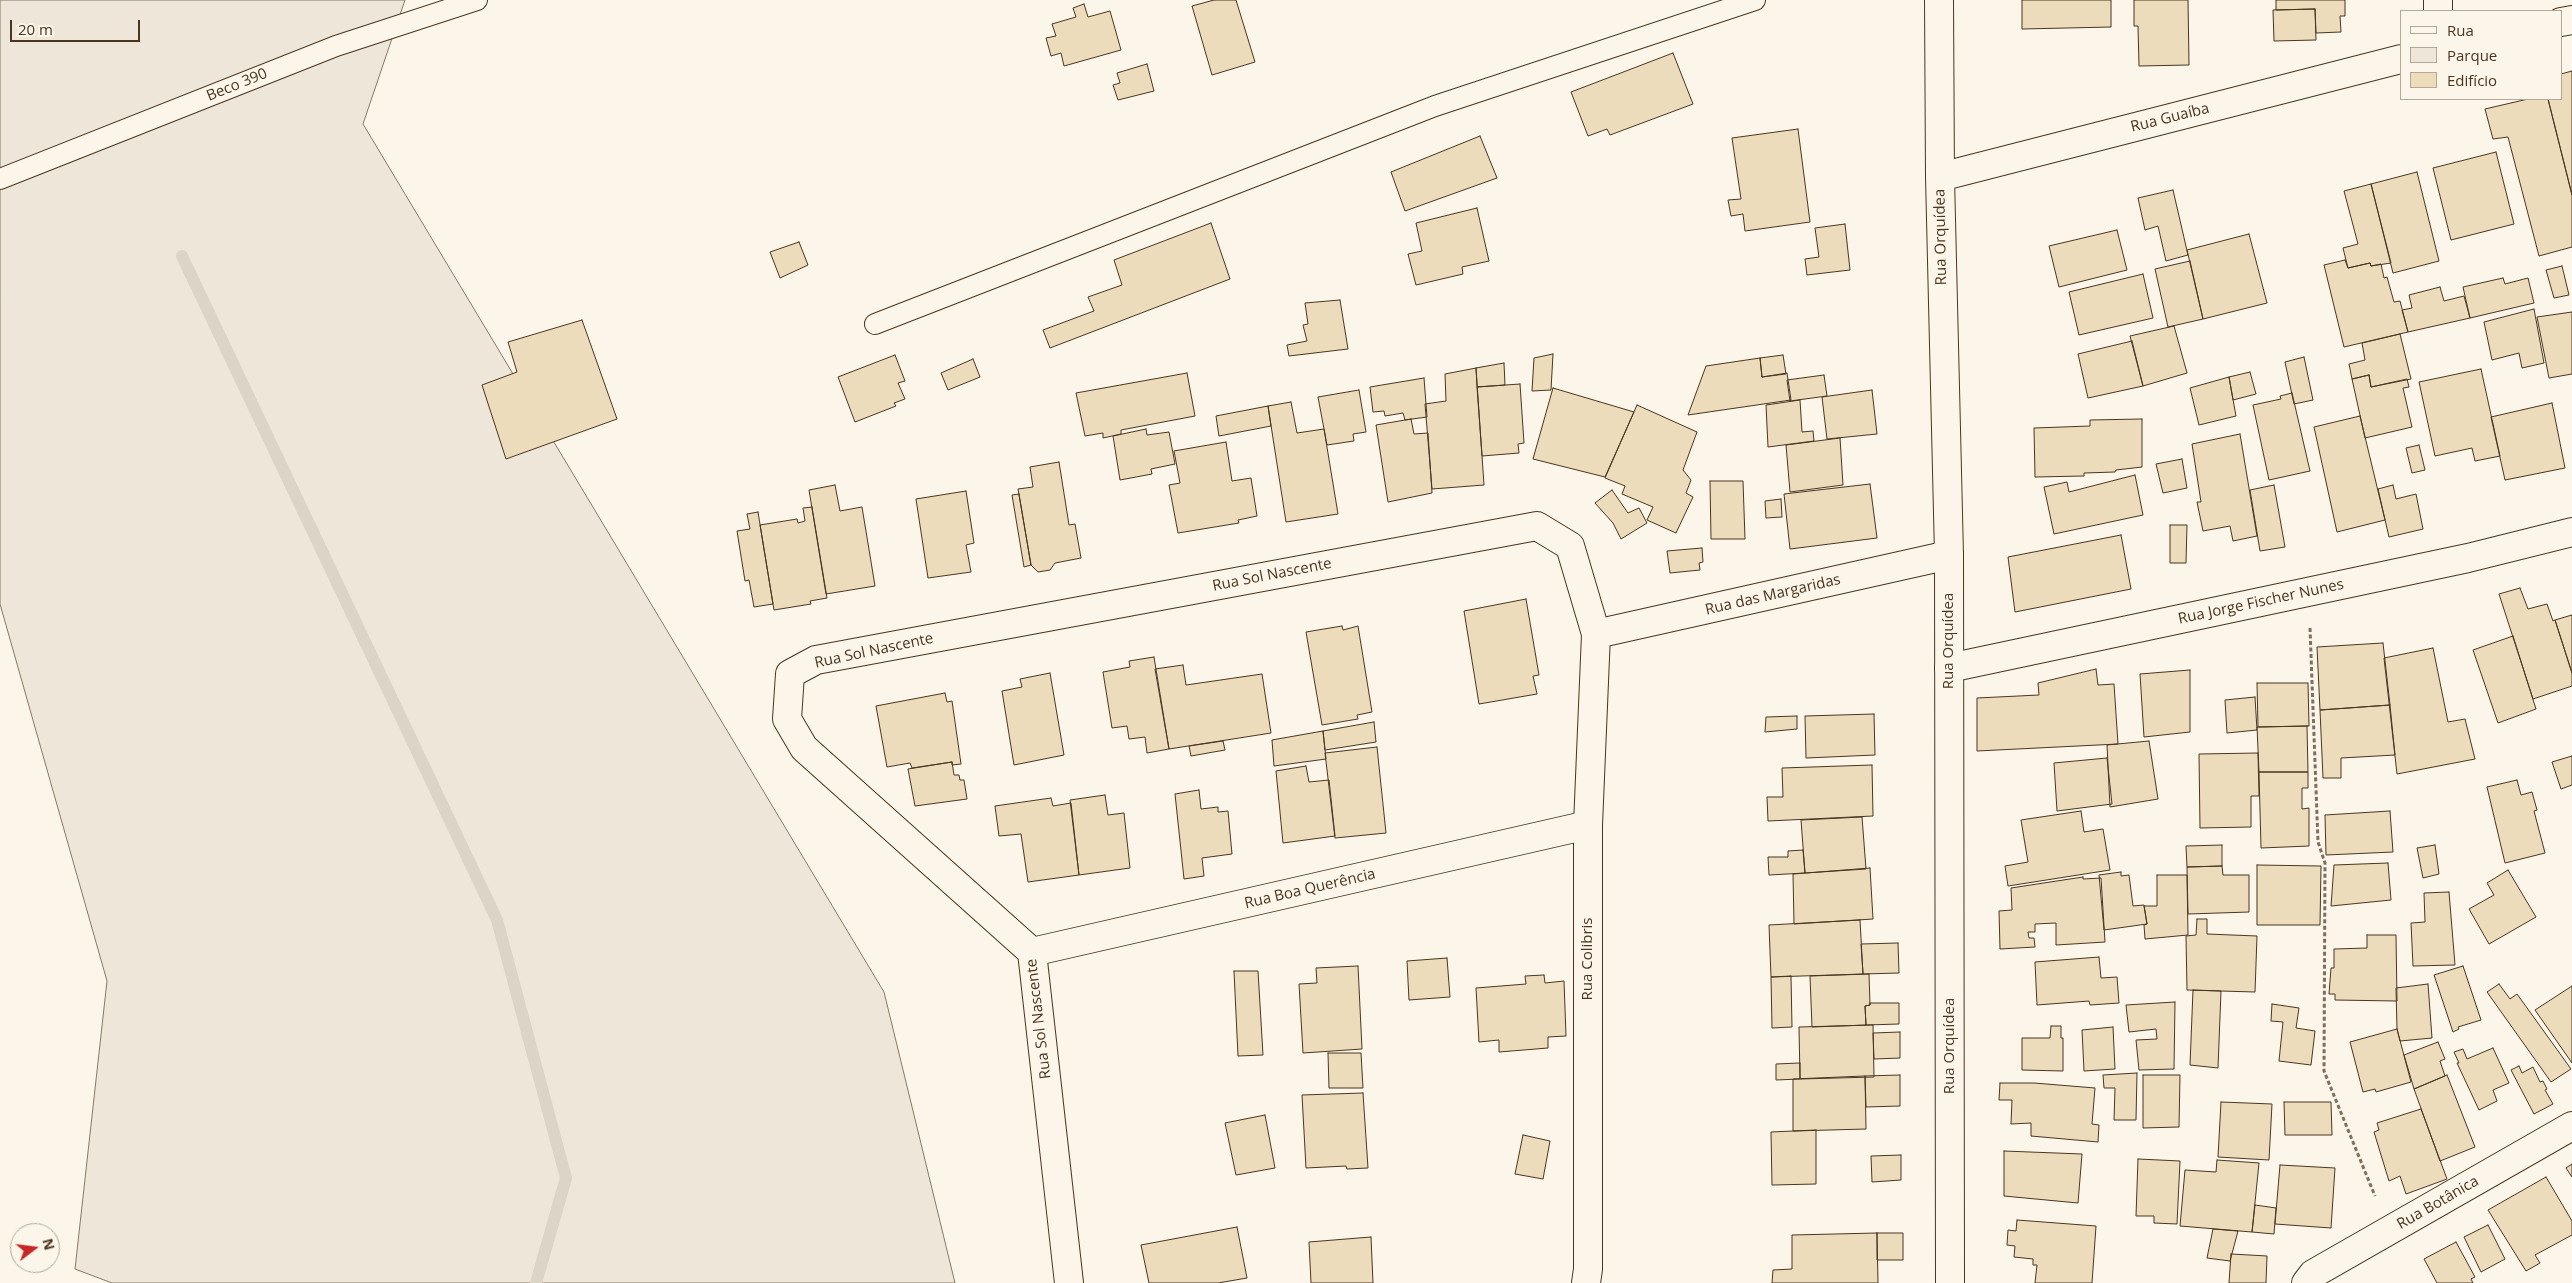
<!DOCTYPE html>
<meta charset="utf-8">
<style>
body{margin:0}
#map{position:relative;width:2572px;height:1283px;overflow:hidden;background:#fbf6e9;font-family:"Open Sans",sans-serif}
canvas{display:block}
.legend{position:absolute;left:2400px;top:10px;width:162px;height:90px;box-sizing:border-box;background:#fbf6e9;border:1px solid #b4a999;margin:0;padding:6px 9px;list-style:none;font-size:15px;color:#4a3520}
.legend li{display:flex;align-items:center;gap:10px;height:25px}
.legend b{width:25px;border:1px solid #b4a999}
.north{position:absolute;left:10px;top:1223px;width:50px;height:50px;box-sizing:border-box;background:#fbf6e9;border:1px solid #b4a999;border-radius:50%;rotate:75deg;font-size:14px;font-weight:700;line-height:20px;text-align:center;color:#4a3520}
.north::after{content:'';display:block;margin:auto;width:18px;height:22px;background:#c62828;clip-path:polygon(50% 0,100% 100%,50% 72%,0 100%)}
.scale{position:absolute;left:10px;top:20px;width:130px;height:22px;box-sizing:border-box;border:2px solid #4a3520;border-top:0;padding-left:6px;font-size:15px;line-height:18px;white-space:nowrap;color:#4a3520;-webkit-text-stroke:4px #fbf6e9;paint-order:stroke}
</style>
<div id="map">
<canvas width="2572" height="1283"></canvas>
<ul class="legend">
<li><b style="height:6px;background:#fbf6e9"></b>Rua</li>
<li><b style="height:14px;background:#ede6d9"></b>Parque</li>
<li><b style="height:14px;background:#ecdcbc"></b>Edifício</li>
</ul>
<div class="north">N</div>
<div class="scale">20 m</div>
</div>
<script>
const c = document.querySelector('canvas').getContext('2d');
c.lineJoin = 'round';
function fill(path, color) {
  c.fillStyle = color;
  c.fill(path, 'evenodd');
}
function poly(rows) {
  const path = new Path2D();
  for (const r of rows) {
    path.moveTo(r[0], r[1]);
    for (let i = 2; i < r.length; i += 2) path.lineTo(r[i], r[i + 1]);
  }
  return path;
}
function strokePath(path, color, width, dash) {
  c.strokeStyle = color;
  c.lineWidth = width;
  c.lineCap = dash ? 'butt' : 'round';
  c.setLineDash(dash || []);
  c.stroke(path);
}
function label(font, color, halo, rows, align = 'center') {
  c.font = font + ' "Open Sans",sans-serif';
  c.lineWidth = 4;
  c.setLineDash([]);
  c.textBaseline = 'middle';
  c.strokeStyle = halo;
  c.fillStyle = color;
  for (const [text, x, y, turn = 0] of rows) {
    c.save();
    c.translate(x, y);
    c.rotate((+turn || 0) * Math.PI / 180);
    c.textAlign = isNaN(turn) ? turn : align;
    if (halo) c.strokeText(text, 0, 0);
    c.fillText(text, 0, 0);
    c.restore();
  }
}
const green = poly([
 [0,0,405,0,363,124,884,992,955,1283,112,1283,75,1269,107,981,0,604,0,0]
]);
fill(green, '#ede6d9');
strokePath(green, '#887966', 1);
strokePath(poly([
 [182,256,497,920,566,1178,536,1283]
]), '#dcd4c6', 12);
const building = poly([
 [1214,0,1236,0,1255,62,1212,75,1192,6,1214,0],
 [2022,0,2111,0,2111,27,2022,29,2022,0],
 [2134,0,2188,0,2189,65,2139,66,2138,26,2134,26,2134,0],
 [2276,0,2345,0,2345,16,2340,16,2341,32,2316,33,2315,9,2276,10,2276,0],
 [1084,4,1088,17,1110,11,1121,50,1064,66,1061,53,1051,56,1046,38,1056,36,1052,24,1076,17,1073,8,1084,4],
 [2315,9,2316,40,2274,41,2273,10,2315,9],
 [1673,53,1693,104,1610,135,1607,129,1588,136,1571,92,1673,53],
 [1147,64,1154,91,1118,100,1113,85,1120,83,1117,73,1147,64],
 [2572,71,2572,195,2548,99,2561,99,2561,74,2572,71],
 [2528,99,2548,99,2572,195,2572,247,2539,256,2508,137,2493,139,2485,109,2528,99],
 [1798,129,1810,222,1745,231,1743,214,1731,216,1728,200,1741,199,1732,138,1798,129],
 [1480,136,1497,178,1405,211,1391,172,1480,136],
 [2496,152,2514,224,2451,240,2433,168,2496,152],
 [2417,172,2439,261,2393,273,2371,184,2417,172],
 [2371,184,2391,263,2371,266,2370,263,2348,268,2343,248,2358,244,2344,191,2371,184],
 [2173,190,2188,255,2166,261,2158,226,2145,230,2138,198,2173,190],
 [1477,208,1489,261,1462,267,1463,274,1416,285,1408,254,1422,251,1416,223,1477,208],
 [1211,223,1230,279,1050,348,1043,330,1094,311,1088,297,1122,285,1114,260,1211,223],
 [1845,224,1850,270,1807,275,1805,259,1819,257,1815,228,1845,224],
 [2117,230,2127,270,2059,287,2049,246,2117,230],
 [2249,234,2267,303,2203,319,2187,250,2249,234],
 [799,242,808,265,780,278,770,252,799,242],
 [2345,260,2348,268,2370,263,2371,266,2381,264,2384,278,2387,277,2394,302,2400,301,2408,332,2344,347,2324,265,2345,260],
 [2190,261,2203,319,2168,327,2155,269,2190,261],
 [2562,266,2569,295,2554,298,2546,270,2562,266],
 [2143,274,2153,318,2079,335,2069,292,2143,274],
 [2503,278,2505,284,2528,278,2534,303,2470,318,2463,287,2503,278],
 [2440,287,2444,301,2464,296,2470,318,2408,332,2402,310,2412,308,2409,295,2440,287],
 [1340,300,1348,349,1289,356,1287,345,1307,341,1303,325,1308,324,1305,303,1340,300],
 [2534,309,2544,363,2522,368,2519,353,2492,360,2484,322,2534,309],
 [2572,312,2572,374,2549,378,2537,317,2572,312],
 [582,320,617,419,506,459,482,385,517,372,508,342,582,320],
 [2174,326,2187,373,2143,386,2130,336,2174,326],
 [2400,334,2411,379,2371,387,2369,375,2352,379,2349,364,2365,360,2362,343,2400,334],
 [2132,341,2143,386,2088,398,2078,354,2132,341],
 [1553,354,1551,390,1532,391,1534,358,1553,354],
 [895,355,905,381,898,383,905,399,894,403,896,406,855,422,838,377,895,355],
 [1783,355,1786,374,1762,377,1760,358,1783,355],
 [2304,357,2313,400,2294,404,2285,362,2304,357],
 [1760,358,1762,377,1787,373,1791,400,1688,415,1706,366,1760,358],
 [973,359,980,377,948,390,941,373,973,359],
 [1504,363,1505,385,1477,387,1476,368,1504,363],
 [1476,368,1484,485,1432,489,1425,404,1446,401,1445,374,1476,368],
 [2481,369,2500,456,2475,461,2472,448,2435,456,2419,382,2481,369],
 [2250,372,2256,394,2233,400,2229,377,2250,372],
 [1187,373,1195,416,1121,430,1121,434,1103,438,1103,433,1085,436,1076,393,1187,373],
 [1824,375,1827,396,1790,401,1787,380,1824,375],
 [2369,375,2371,387,2407,379,2409,387,2403,388,2412,427,2365,438,2352,379,2369,375],
 [2229,377,2236,416,2199,425,2190,388,2229,377],
 [1424,378,1427,417,1405,420,1403,413,1385,416,1384,411,1373,412,1370,387,1424,378],
 [1520,384,1524,443,1518,444,1519,453,1482,456,1477,387,1520,384],
 [1553,388,1634,412,1605,477,1533,459,1553,388],
 [1359,390,1366,432,1353,434,1354,441,1327,445,1318,397,1359,390],
 [1872,390,1877,434,1827,439,1822,397,1872,390],
 [2292,393,2310,471,2269,480,2253,405,2281,399,2280,396,2292,393],
 [1800,400,1802,432,1813,431,1814,441,1768,447,1766,405,1800,400],
 [1291,402,1297,433,1324,429,1338,514,1286,522,1268,406,1291,402],
 [2552,403,2565,468,2505,480,2491,417,2552,403],
 [1637,405,1697,432,1683,470,1691,480,1686,493,1693,497,1676,533,1647,520,1653,507,1622,494,1625,486,1605,478,1637,405],
 [1268,406,1271,426,1219,436,1216,416,1268,406],
 [2360,416,2385,520,2337,532,2314,427,2360,416],
 [1411,419,1414,434,1428,433,1432,493,1388,502,1376,425,1411,419],
 [2142,419,2142,467,2116,470,2115,472,2084,473,2084,476,2035,477,2034,428,2090,426,2090,420,2142,419],
 [1146,429,1147,435,1169,432,1175,464,1151,469,1152,474,1120,480,1113,436,1146,429],
 [2240,434,2257,536,2233,541,2230,526,2203,531,2197,502,2201,502,2192,444,2240,434],
 [1840,438,1843,485,1790,492,1786,445,1840,438],
 [1226,442,1232,481,1251,478,1257,516,1238,520,1239,523,1178,533,1169,485,1180,483,1174,451,1226,442],
 [2419,445,2425,470,2412,473,2406,448,2419,445],
 [2182,459,2187,488,2163,493,2156,464,2182,459],
 [1059,462,1069,525,1075,524,1081,558,1055,563,1050,570,1038,572,1031,565,1018,489,1033,487,1030,467,1059,462],
 [2135,475,2143,515,2054,534,2044,487,2067,482,2069,492,2135,475],
 [1710,481,1743,481,1745,539,1711,539,1710,481],
 [1870,484,1877,538,1790,549,1784,494,1870,484],
 [835,485,840,511,862,507,875,586,826,594,809,490,835,485],
 [2274,485,2285,547,2260,551,2250,490,2274,485],
 [2393,485,2396,499,2416,494,2423,529,2389,537,2378,489,2393,485],
 [1612,490,1628,513,1639,508,1647,523,1621,539,1613,523,1595,503,1612,490],
 [966,491,974,543,966,545,971,572,928,578,916,499,966,491],
 [1019,494,1031,565,1024,567,1012,495,1019,494],
 [1781,499,1782,517,1766,518,1765,501,1781,499],
 [812,507,827,598,810,601,811,604,774,610,760,525,797,519,798,523,805,521,803,508,812,507],
 [758,512,773,604,754,607,749,580,745,581,737,531,750,529,747,514,758,512],
 [2170,525,2187,525,2186,563,2170,563,2170,525],
 [2121,535,2131,589,2015,612,2008,557,2121,535],
 [1702,548,1703,562,1699,563,1700,570,1670,573,1667,551,1702,548],
 [2520,588,2528,609,2547,604,2553,621,2555,620,2572,673,2572,686,2533,699,2499,594,2520,588],
 [1526,599,1539,675,1533,676,1537,694,1479,704,1464,611,1526,599],
 [2572,615,2572,673,2555,620,2572,615],
 [1342,626,1343,630,1358,626,1372,712,1357,715,1358,719,1322,725,1306,632,1342,626],
 [2513,636,2536,709,2498,723,2473,650,2513,636],
 [2383,643,2390,705,2320,710,2317,647,2383,643],
 [2433,648,2448,722,2465,719,2475,759,2397,774,2384,658,2433,648],
 [1154,657,1169,749,1147,753,1145,737,1129,739,1127,726,1112,728,1103,672,1130,667,1129,661,1154,657],
 [1183,665,1186,685,1262,674,1271,733,1169,749,1155,669,1183,665],
 [2096,669,2098,685,2114,684,2118,744,1977,751,1977,698,2039,695,2038,683,2096,669],
 [2190,670,2190,732,2144,737,2140,674,2190,670],
 [1050,673,1064,755,1014,765,1002,691,1022,687,1020,679,1050,673],
 [2257,683,2308,683,2309,726,2258,727,2257,683],
 [945,693,947,702,952,701,961,764,952,765,952,762,912,768,910,763,887,767,876,706,945,693],
 [2255,697,2257,730,2227,733,2225,700,2255,697],
 [2390,705,2395,755,2341,758,2341,778,2323,778,2320,710,2390,705],
 [1874,714,1875,755,1806,758,1805,716,1874,714],
 [1797,716,1797,729,1765,732,1766,717,1797,716],
 [1374,722,1376,742,1325,750,1323,731,1374,722],
 [2307,726,2308,772,2259,772,2257,727,2307,726],
 [1323,731,1326,759,1274,766,1272,740,1323,731],
 [1223,741,1225,750,1191,756,1189,746,1223,741],
 [2149,741,2158,799,2110,807,2107,745,2149,741],
 [1377,747,1386,833,1335,838,1325,753,1377,747],
 [2258,753,2259,796,2251,796,2251,827,2200,828,2199,754,2258,753],
 [2572,756,2572,785,2561,789,2552,762,2572,756],
 [2107,758,2112,804,2057,811,2054,763,2107,758],
 [952,762,954,775,959,775,960,780,964,780,967,799,915,806,908,769,952,762],
 [1872,765,1873,816,1768,821,1767,797,1783,797,1782,768,1872,765],
 [1306,766,1309,782,1329,780,1335,836,1283,843,1276,771,1306,766],
 [2259,772,2308,772,2308,788,2302,788,2302,809,2309,808,2309,846,2261,848,2259,772],
 [2517,780,2521,795,2532,792,2537,810,2534,811,2545,853,2505,863,2487,787,2517,780],
 [1199,790,1201,809,1218,807,1218,812,1228,811,1232,854,1202,858,1204,876,1184,879,1175,794,1199,790],
 [1105,795,1108,815,1124,813,1130,868,1079,875,1070,800,1105,795],
 [1051,798,1053,806,1071,803,1079,875,1028,882,1021,834,999,836,995,806,1051,798],
 [2081,811,2084,832,2103,829,2110,870,2008,886,2005,866,2028,862,2021,820,2081,811],
 [2390,811,2393,852,2326,855,2325,815,2390,811],
 [1862,817,1866,869,1805,873,1801,820,1862,817],
 [2222,845,2222,866,2187,867,2186,846,2222,845],
 [2435,845,2439,874,2423,878,2417,848,2435,845],
 [1803,850,1805,873,1769,875,1768,857,1788,857,1788,851,1803,850],
 [2388,863,2391,900,2331,906,2334,865,2388,863],
 [2257,865,2321,866,2320,925,2257,925,2257,865],
 [2222,866,2223,875,2249,875,2249,912,2188,914,2187,867,2222,866],
 [1870,868,1873,919,1794,924,1793,874,1870,868],
 [2508,870,2536,917,2489,944,2469,909,2494,895,2487,883,2508,870],
 [2121,872,2121,876,2129,875,2133,906,2144,905,2147,924,2104,930,2099,875,2121,872],
 [2157,875,2187,875,2188,935,2145,939,2144,925,2147,924,2144,906,2157,906,2157,875],
 [2083,877,2083,879,2101,878,2105,942,2056,945,2056,923,2035,924,2035,932,2028,932,2029,938,2034,938,2035,947,2000,949,1999,911,2012,910,2011,888,2083,877],
 [2449,892,2455,965,2413,966,2411,923,2425,922,2424,893,2449,892],
 [2197,919,2207,919,2207,934,2257,936,2255,992,2187,990,2186,936,2196,935,2197,919],
 [1860,920,1863,974,1771,977,1769,925,1860,920],
 [2367,935,2396,935,2397,1001,2335,1000,2335,994,2329,994,2331,968,2334,968,2334,949,2367,948,2367,935],
 [1898,943,1899,973,1863,974,1861,944,1898,943],
 [2099,957,2101,978,2117,977,2119,1003,2090,1005,2089,1001,2037,1005,2035,962,2099,957],
 [1447,958,1450,997,1409,1000,1407,961,1447,958],
 [1358,966,1362,1049,1303,1053,1299,984,1317,983,1316,968,1358,966],
 [2463,966,2481,1020,2458,1027,2459,1029,2453,1032,2434,975,2463,966],
 [1234,971,1258,971,1263,1055,1238,1056,1234,971],
 [1869,974,1870,1005,1865,1006,1866,1025,1812,1027,1810,976,1869,974],
 [1544,975,1545,983,1564,981,1566,1036,1548,1037,1548,1048,1499,1052,1499,1040,1479,1042,1476,988,1526,984,1525,976,1544,975],
 [1791,976,1792,1027,1772,1028,1771,977,1791,976],
 [2428,984,2432,1038,2400,1041,2397,1029,2396,988,2428,984],
 [2499,984,2510,999,2517,994,2571,1069,2551,1082,2487,992,2499,984],
 [2572,986,2572,1063,2535,1010,2572,986],
 [2193,990,2221,991,2218,1068,2190,1065,2193,990],
 [2175,1002,2174,1069,2139,1070,2136,1040,2157,1039,2156,1029,2129,1032,2126,1005,2175,1002],
 [1870,1003,1899,1003,1899,1024,1866,1025,1865,1006,1870,1005,1870,1003],
 [2272,1004,2299,1008,2296,1028,2315,1031,2311,1065,2279,1061,2283,1022,2271,1021,2272,1004],
 [1873,1025,1874,1077,1800,1079,1799,1027,1873,1025],
 [2051,1026,2061,1026,2061,1038,2063,1038,2063,1071,2022,1070,2022,1038,2050,1038,2051,1026],
 [2113,1027,2115,1069,2084,1071,2082,1030,2113,1027],
 [2397,1029,2411,1082,2376,1092,2375,1089,2363,1092,2350,1042,2397,1029],
 [1900,1032,1900,1058,1874,1059,1873,1033,1900,1032],
 [2438,1042,2445,1059,2440,1061,2445,1076,2414,1089,2404,1055,2438,1042],
 [2493,1048,2509,1083,2493,1090,2497,1101,2479,1110,2457,1063,2459,1063,2454,1052,2463,1049,2467,1059,2493,1048],
 [1328,1053,1361,1053,1363,1088,1329,1088,1328,1053],
 [1800,1063,1800,1079,1776,1080,1776,1064,1800,1063],
 [2519,1066,2522,1073,2533,1067,2540,1082,2543,1081,2547,1089,2545,1090,2553,1104,2534,1114,2511,1070,2519,1066],
 [2137,1073,2136,1120,2114,1120,2115,1088,2104,1088,2103,1075,2137,1073],
 [1900,1075,1900,1106,1866,1107,1865,1076,1900,1075],
 [2143,1075,2180,1075,2179,1127,2143,1128,2143,1075],
 [2447,1075,2475,1147,2440,1161,2414,1089,2447,1075],
 [1865,1076,1866,1129,1793,1131,1793,1079,1865,1076],
 [2000,1083,2034,1083,2095,1088,2092,1124,2099,1125,2098,1142,2031,1136,2031,1123,2011,1124,2012,1100,1999,1100,2000,1083],
 [1363,1093,1368,1168,1347,1169,1346,1166,1306,1168,1302,1095,1363,1093],
 [2221,1102,2272,1104,2269,1160,2218,1157,2221,1102],
 [2284,1102,2331,1102,2332,1135,2285,1135,2284,1102],
 [2421,1109,2447,1179,2406,1194,2400,1176,2389,1181,2374,1132,2379,1130,2377,1123,2421,1109],
 [1265,1115,1275,1168,1236,1175,1225,1123,1265,1115],
 [1816,1130,1816,1184,1772,1185,1771,1132,1816,1130],
 [1523,1135,1550,1141,1543,1179,1515,1174,1523,1135],
 [2004,1151,2082,1154,2078,1203,2004,1196,2004,1151],
 [1901,1155,1901,1180,1872,1182,1871,1156,1901,1155],
 [2138,1159,2180,1161,2177,1224,2154,1223,2154,1216,2136,1216,2138,1159],
 [2217,1160,2259,1163,2252,1232,2180,1226,2185,1170,2216,1172,2217,1160],
 [2572,1164,2572,1177,2566,1168,2572,1164],
 [2280,1165,2335,1168,2331,1228,2275,1224,2280,1165],
 [2546,1177,2572,1221,2572,1235,2535,1255,2540,1263,2526,1271,2488,1210,2546,1177],
 [2255,1205,2276,1208,2274,1234,2252,1232,2255,1205],
 [2017,1220,2096,1226,2092,1283,2035,1283,2037,1265,2033,1265,2033,1259,2014,1257,2015,1246,2007,1245,2008,1230,2016,1231,2017,1220],
 [2488,1225,2505,1259,2481,1272,2464,1237,2488,1225],
 [1237,1227,1247,1278,1218,1283,1149,1283,1141,1245,1237,1227],
 [2213,1229,2238,1231,2230,1261,2207,1258,2213,1229],
 [1877,1233,1878,1283,1772,1283,1773,1270,1792,1269,1792,1235,1877,1233],
 [1877,1233,1903,1233,1903,1260,1877,1260,1877,1233],
 [1371,1237,1373,1283,1311,1283,1309,1242,1371,1237],
 [2456,1242,2475,1277,2471,1279,2473,1283,2437,1283,2424,1259,2456,1242],
 [2231,1254,2267,1256,2266,1283,2229,1283,2231,1254]
]);
fill(building, '#ecdcbc');
strokePath(building, '#4a3520', 1);
const service = poly([
 [0,179,336,46,477,0],
 [875,324,1435,106,1755,0]
]);
const minor = poly([
 [2438,0,2438,11],
 [1596,634,1949,555],
 [1949,668,2468,558,2572,532],
 [1032,952,1588,825],
 [1069,1283,1032,952,804,748,787,719,790,674,816,660,1537,526,1570,546,1596,634,1588,825,1588,1269,1586,1283],
 [2306,1283,2313,1274,2572,1126]
]);
const tertiary = poly([
 [1939,0,1940,177,1949,555,1950,1283],
 [2561,22,2572,20],
 [1940,177,2401,59]
]);
strokePath(service, '#4a3520', 22);
strokePath(minor, '#4a3520', 30);
strokePath(tertiary, '#4a3520', 30);
strokePath(poly([
 [2310,628,2318,842,2325,863,2324,1071,2375,1196]
]), '#7f6f5c', 3, [4, 2.5]);
strokePath(service, '#fbf6e9', 20);
strokePath(minor, '#fbf6e9', 28);
strokePath(tertiary, '#fbf6e9', 28);
label('15px', '#4a3520', '#fbf6e9', [
 ["Beco 390",237,85,-22],
 ["Rua Guaíba",2170,118,-14],
 ["Rua Orquídea",1941,237,-91],
 ["Rua Sol Nascente",1272,575,-11],
 ["Rua das Margaridas",1773,595,-13],
 ["Rua Jorge Fischer Nunes",2261,602,-12],
 ["Rua Orquídea",1949,641,-90],
 ["Rua Sol Nascente",874,651,-12],
 ["Rua Boa Querência",1310,889,-13],
 ["Rua Colibris",1588,959,-90],
 ["Rua Sol Nascente",1039,1019,-97],
 ["Rua Orquídea",1950,1046,-90],
 ["Rua Botânica",2438,1203,-30]
]);
</script>
